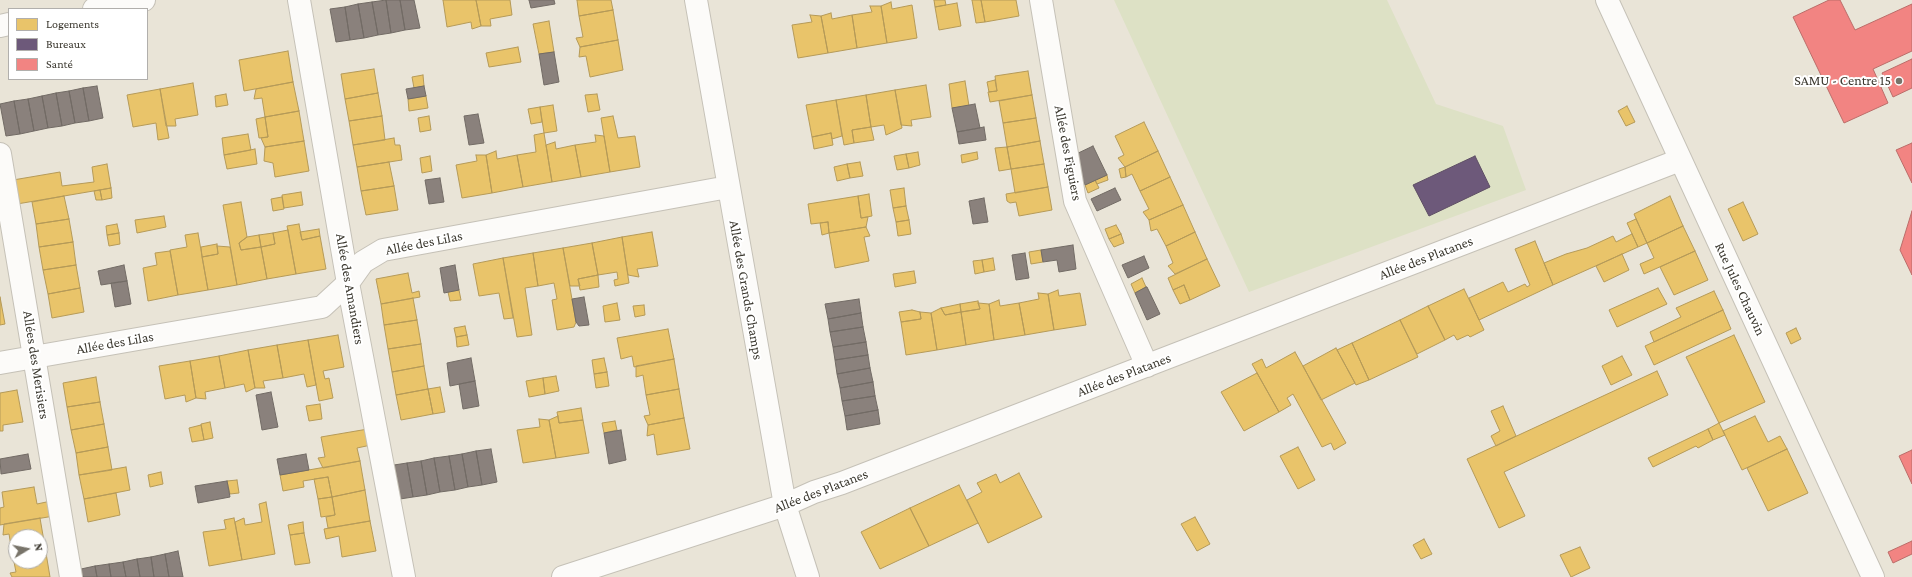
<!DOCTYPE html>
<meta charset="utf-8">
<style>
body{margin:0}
#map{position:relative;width:1912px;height:577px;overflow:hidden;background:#e9e4d7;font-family:"Crimson Pro",serif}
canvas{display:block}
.legend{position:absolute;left:8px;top:8px;width:140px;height:72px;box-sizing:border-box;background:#fff;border:1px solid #b1afac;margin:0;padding:5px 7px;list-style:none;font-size:12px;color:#3b382f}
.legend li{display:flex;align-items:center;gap:8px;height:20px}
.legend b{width:20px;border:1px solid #b1afac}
.north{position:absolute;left:8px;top:529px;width:40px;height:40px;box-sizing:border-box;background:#fff;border:1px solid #b1afac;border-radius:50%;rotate:80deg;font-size:11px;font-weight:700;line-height:16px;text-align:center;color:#3b382f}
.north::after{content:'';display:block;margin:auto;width:14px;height:18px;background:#78746a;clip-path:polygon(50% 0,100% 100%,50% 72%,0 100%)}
</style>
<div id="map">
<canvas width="1912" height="577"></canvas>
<ul class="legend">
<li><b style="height:11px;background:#e9c46a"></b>Logements</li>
<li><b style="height:11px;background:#6d597a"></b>Bureaux</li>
<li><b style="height:11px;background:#f28482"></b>Santé</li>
</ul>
<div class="north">N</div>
</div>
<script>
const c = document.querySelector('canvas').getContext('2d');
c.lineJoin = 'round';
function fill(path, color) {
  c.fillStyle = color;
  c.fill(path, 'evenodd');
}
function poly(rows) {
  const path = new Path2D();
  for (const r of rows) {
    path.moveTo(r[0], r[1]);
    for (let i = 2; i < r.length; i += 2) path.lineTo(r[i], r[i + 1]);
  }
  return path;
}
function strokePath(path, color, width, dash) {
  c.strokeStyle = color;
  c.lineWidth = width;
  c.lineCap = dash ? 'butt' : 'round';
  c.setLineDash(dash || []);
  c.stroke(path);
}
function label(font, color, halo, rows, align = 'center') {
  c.font = font + ' "Crimson Pro",serif';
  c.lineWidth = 4;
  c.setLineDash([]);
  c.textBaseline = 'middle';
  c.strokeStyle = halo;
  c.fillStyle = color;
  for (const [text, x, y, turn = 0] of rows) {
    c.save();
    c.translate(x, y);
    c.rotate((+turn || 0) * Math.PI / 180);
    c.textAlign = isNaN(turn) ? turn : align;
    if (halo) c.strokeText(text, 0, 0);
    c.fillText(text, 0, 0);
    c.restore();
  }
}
fill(poly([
 [1114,0,1387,0,1436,104,1503,126,1526,190,1249,292]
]), '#dde1c5');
const homes = poly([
 [443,0,476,0,481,26,472,29,471,22,447,27,443,0],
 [476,0,510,0,512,15,490,19,491,26,481,26,476,0],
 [577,0,611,0,613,10,579,16,577,0],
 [934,0,945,0,946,5,935,7,934,0],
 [972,0,981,0,985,22,976,23,972,0],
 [981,0,1016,0,1019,16,985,22,981,0],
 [891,2,892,9,912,5,917,38,887,43,881,6,891,2],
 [957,3,961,26,939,30,935,7,957,3],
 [870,6,881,6,887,43,857,48,852,15,872,12,870,6],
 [613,10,618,40,580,47,576,38,583,37,579,16,613,10],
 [831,13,832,19,852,15,857,48,828,53,821,16,831,13],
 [810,15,821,16,828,53,798,58,792,25,812,22,810,15],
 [549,21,554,52,539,54,533,24,549,21],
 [618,40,623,70,590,77,586,56,579,57,580,47,618,40],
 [518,47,521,62,489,67,486,53,518,47],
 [288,51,293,82,244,91,239,60,288,51],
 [374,69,378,93,345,99,341,74,374,69],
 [1028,71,1032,95,990,102,988,92,997,91,995,76,1028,71],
 [423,75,424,86,414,88,412,77,423,75],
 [995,80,997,91,989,92,987,82,995,80],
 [965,81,969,106,952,108,949,84,965,81],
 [293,82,299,111,265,117,262,98,254,99,256,89,293,82],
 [193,83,198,115,175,119,176,126,166,126,160,89,193,83],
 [926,85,931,117,911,120,912,126,901,125,895,90,926,85],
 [160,89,169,138,158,140,156,123,133,127,127,95,160,89],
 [895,90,902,128,886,135,884,125,871,127,866,95,895,90],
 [378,93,382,116,349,121,345,99,378,93],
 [226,94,228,105,216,107,215,96,226,94],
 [597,94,600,110,588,112,585,95,597,94],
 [866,95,871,127,852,130,854,143,844,145,836,100,866,95],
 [1032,95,1036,118,1003,123,999,101,1032,95],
 [426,96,428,108,409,111,408,99,426,96],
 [836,100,842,136,832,139,831,133,812,137,806,105,836,100],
 [553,105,557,131,544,133,540,107,553,105],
 [1627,106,1635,122,1626,126,1618,111,1627,106],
 [540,107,542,122,531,124,528,109,540,107],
 [299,111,304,141,265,147,261,138,268,137,265,117,299,111],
 [382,116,385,140,353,145,349,121,382,116],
 [429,116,431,130,420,132,418,118,429,116],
 [613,116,618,138,635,136,640,167,610,172,601,118,613,116],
 [265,117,268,137,259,138,256,119,265,117],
 [1036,118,1040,141,1007,147,1003,123,1036,118],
 [1144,122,1158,151,1125,167,1118,158,1124,155,1115,136,1144,122],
 [871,127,874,140,854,143,852,130,871,127],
 [544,133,552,182,523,187,517,155,536,152,534,135,544,133],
 [831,133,833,145,814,149,812,137,831,133],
 [248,134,251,150,224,155,222,138,248,134],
 [595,135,604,136,610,172,581,177,575,145,596,142,595,135],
 [394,138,395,145,400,145,402,160,357,167,353,145,394,138],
 [304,141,309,171,275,177,273,163,264,161,265,147,304,141],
 [1040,141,1044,164,1011,169,1007,147,1040,141],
 [555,142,556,149,575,145,581,177,552,182,546,145,555,142],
 [1007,147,1011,169,999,171,995,148,1007,147],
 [255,149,257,164,227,169,224,155,255,149],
 [496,151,497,159,517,155,523,187,492,193,486,155,496,151],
 [1158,151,1170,177,1140,191,1132,174,1126,177,1125,167,1158,151],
 [918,152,920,165,909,168,906,154,918,152],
 [977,152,978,159,962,163,961,155,977,152],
 [906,154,909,168,897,170,894,156,906,154],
 [476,155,486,155,492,193,462,198,456,165,477,161,476,155],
 [430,156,432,171,422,173,420,158,430,156],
 [389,162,394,186,361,191,357,167,389,162],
 [860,162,863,176,850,178,847,164,860,162],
 [107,164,111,188,17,204,13,180,60,172,62,186,94,182,92,167,107,164],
 [847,164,850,178,837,181,834,167,847,164],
 [1044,164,1048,187,1015,193,1011,169,1044,164],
 [1125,167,1126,177,1121,178,1119,169,1125,167],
 [1107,175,1108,180,1097,184,1095,180,1107,175],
 [1170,177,1183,205,1149,220,1143,212,1149,209,1140,191,1170,177],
 [1095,180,1099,188,1088,193,1085,185,1095,180],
 [394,186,398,210,366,215,361,191,394,186],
 [1048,187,1052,210,1019,216,1016,202,1010,203,1007,201,1006,194,1048,187],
 [111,188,112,198,102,200,100,190,111,188],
 [904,188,906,206,893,208,890,190,904,188],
 [100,190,102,200,96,200,94,191,100,190],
 [301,192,303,205,284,208,282,195,301,192],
 [869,194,872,216,861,218,858,196,869,194],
 [64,196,69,219,36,224,32,202,64,196],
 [858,196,861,218,868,217,866,227,829,233,828,222,811,224,808,204,858,196],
 [1670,196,1683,226,1647,243,1634,214,1670,196],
 [282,197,284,209,273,211,271,199,282,197],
 [241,202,247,237,239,243,241,250,261,247,267,279,237,285,223,205,241,202],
 [1743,202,1758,234,1743,241,1728,209,1743,202],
 [1183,205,1195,232,1166,246,1157,229,1151,231,1149,220,1183,205],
 [906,206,909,220,896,222,893,208,906,206],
 [164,216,166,227,137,233,135,220,164,216],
 [69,219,73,242,39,247,36,224,69,219],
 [1636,219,1647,243,1638,247,1627,223,1636,219],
 [909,220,911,234,898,236,896,222,909,220],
 [828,222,829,233,822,235,820,223,828,222],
 [117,224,119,233,107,235,106,226,117,224],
 [299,224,302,240,320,236,326,269,296,274,287,226,299,224],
 [1116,225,1121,234,1109,239,1105,229,1116,225],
 [1683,226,1695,251,1644,274,1640,264,1654,258,1647,243,1683,226],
 [866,227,870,236,864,237,869,261,835,268,829,233,866,227],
 [319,229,320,236,302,240,300,232,319,229],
 [288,230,296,274,267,279,261,247,275,244,273,233,288,230],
 [652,232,658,266,637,269,639,277,628,275,622,237,652,232],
 [1195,232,1207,259,1175,274,1168,266,1173,263,1166,246,1195,232],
 [119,233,120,244,109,246,107,235,119,233],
 [198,233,208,290,178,295,170,250,187,247,185,235,198,233],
 [273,233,275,244,261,247,259,235,273,233],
 [1121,234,1124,243,1114,247,1109,239,1121,234],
 [1632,234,1638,247,1553,285,1544,263,1566,254,1587,248,1613,236,1616,242,1632,234],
 [259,235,261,247,241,250,239,243,247,237,259,235],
 [622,237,629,283,615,286,614,280,618,279,617,272,598,275,592,243,622,237],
 [1535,241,1553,285,1479,320,1469,298,1503,282,1508,292,1525,284,1527,287,1530,285,1515,249,1535,241],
 [73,242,76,265,43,270,39,247,73,242],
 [592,243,598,275,578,279,580,286,570,286,563,248,592,243],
 [217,244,218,254,202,257,201,247,217,244],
 [217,246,230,247,237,285,208,290,202,257,218,254,217,246],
 [563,248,576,322,574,327,557,330,552,300,557,299,554,283,538,286,533,253,563,248],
 [1041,250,1043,262,1031,264,1029,252,1041,250],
 [170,251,178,295,148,301,143,268,157,265,155,253,170,251],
 [1695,251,1708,280,1674,295,1660,267,1695,251],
 [533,253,538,286,525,288,532,335,517,337,503,258,533,253],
 [1622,254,1629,270,1604,282,1596,266,1622,254],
 [503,258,513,318,504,319,499,293,479,296,473,264,503,258],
 [993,258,995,270,984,272,982,260,993,258],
 [1207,259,1220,286,1190,300,1184,285,1173,290,1168,278,1207,259],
 [982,260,984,272,975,274,973,261,982,260],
 [76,265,80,288,48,294,43,270,76,265],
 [914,271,916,283,895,287,893,274,914,271],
 [408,273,412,293,419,291,420,297,381,304,376,279,408,273],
 [598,275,599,287,580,290,578,279,598,275],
 [1142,278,1146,287,1135,293,1131,284,1142,278],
 [1184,285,1190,300,1180,304,1173,290,1184,285],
 [80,288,84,312,52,318,48,294,80,288],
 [1658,288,1667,304,1617,327,1609,310,1658,288],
 [1464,289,1484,330,1470,337,1468,335,1457,340,1454,335,1445,340,1428,306,1464,289],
 [459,290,461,300,450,301,448,292,459,290],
 [1058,290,1059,296,1080,293,1086,325,1054,330,1048,294,1058,290],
 [1714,291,1723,310,1654,342,1650,332,1681,317,1676,308,1714,291],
 [1038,293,1048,294,1054,330,1025,335,1019,303,1039,299,1038,293],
 [0,297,5,324,0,325,0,297],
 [413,298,417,320,384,325,381,304,413,298],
 [999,300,1000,306,1019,303,1025,335,994,340,989,304,999,300],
 [978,301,980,309,961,312,960,304,978,301],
 [617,303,620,320,605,322,603,306,617,303],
 [978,303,989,304,994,340,966,345,961,312,980,309,978,303],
 [960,304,961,312,945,315,941,308,960,304],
 [644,305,645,315,635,317,633,306,644,305],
 [1428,306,1445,340,1417,354,1400,320,1428,306],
 [941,308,945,315,961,312,966,345,937,350,931,313,941,308],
 [912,310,920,312,921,319,901,322,899,312,912,310],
 [1723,310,1731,329,1654,365,1645,346,1723,310],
 [920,312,931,313,937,350,906,355,901,322,921,319,920,312],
 [417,320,421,344,388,349,384,325,417,320],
 [1400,320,1418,357,1369,380,1352,343,1400,320],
 [465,326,467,335,456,337,454,328,465,326],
 [1796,328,1801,339,1791,344,1786,333,1796,328],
 [668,329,674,359,634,367,632,356,621,359,617,338,668,329],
 [338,335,344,367,323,371,325,379,329,378,333,398,319,401,308,340,338,335],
 [467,335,469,345,457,347,456,337,467,335],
 [1734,335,1765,402,1719,423,1686,357,1734,335],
 [308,340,316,385,307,387,304,374,283,378,277,345,308,340],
 [1352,343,1369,380,1356,385,1337,350,1352,343],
 [421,344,424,366,392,372,388,349,421,344],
 [277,345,283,378,263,381,265,388,255,388,248,350,277,345],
 [1336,348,1355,383,1321,400,1303,366,1336,348],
 [248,350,255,388,246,392,244,384,225,388,219,356,248,350],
 [1295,352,1346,443,1334,450,1331,443,1322,447,1293,394,1287,398,1291,405,1279,412,1252,364,1262,359,1266,368,1295,352],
 [219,356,225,388,205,392,206,399,196,398,190,361,219,356],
 [1622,356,1632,375,1611,385,1602,366,1622,356],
 [604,358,607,372,594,374,592,360,604,358],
 [674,359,679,389,646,395,643,375,636,377,636,366,674,359],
 [190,361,196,398,186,402,185,395,165,399,159,366,190,361],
 [424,366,428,389,396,395,392,372,424,366],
 [1657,371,1668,395,1504,472,1525,516,1499,528,1467,459,1657,371],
 [607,372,609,386,596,388,594,374,607,372],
 [1257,373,1279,412,1244,431,1221,392,1257,373],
 [556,376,559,391,545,394,543,378,556,376],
 [96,377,100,402,67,407,63,383,96,377],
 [543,378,545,394,529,397,526,381,543,378],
 [440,387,445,412,433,414,428,389,440,387],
 [428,389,433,414,401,420,396,395,428,389],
 [679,389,684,418,648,425,644,416,650,415,646,395,679,389],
 [17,390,23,422,3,425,3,431,0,431,0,393,17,390],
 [100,402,104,424,71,430,67,407,100,402],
 [320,404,322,419,309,421,306,406,320,404],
 [1503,406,1516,436,1496,446,1491,436,1500,431,1491,411,1503,406],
 [581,408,583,420,559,423,557,412,581,408],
 [558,416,559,423,583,420,589,453,556,458,549,420,558,416],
 [1755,416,1768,442,1780,436,1787,449,1742,470,1723,431,1755,416],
 [684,418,690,449,657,455,654,434,647,436,648,425,684,418],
 [539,419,549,420,556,458,523,463,517,430,540,427,539,419],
 [615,421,617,430,604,433,602,423,615,421],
 [210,422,213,438,204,440,201,424,210,422],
 [1719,423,1725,435,1713,440,1708,429,1719,423],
 [104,424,108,447,76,453,71,430,104,424],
 [201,425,204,440,192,442,189,428,201,425],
 [368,429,371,445,357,448,360,461,323,468,318,458,325,457,321,437,368,429],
 [1708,429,1713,440,1698,448,1696,446,1653,467,1648,458,1708,429],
 [108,447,112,470,79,475,76,453,108,447],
 [1298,447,1315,480,1298,489,1280,456,1298,447],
 [1787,449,1808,493,1768,511,1747,468,1787,449],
 [360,461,365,490,332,497,328,477,303,481,304,487,283,491,280,475,360,461],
 [126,467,130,490,84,499,79,475,126,467],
 [161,472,163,484,150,487,148,475,161,472],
 [1019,473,1042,517,988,543,967,500,982,492,977,483,996,474,1000,483,1019,473],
 [328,477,332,497,318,499,314,479,328,477],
 [237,480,239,493,230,494,227,481,237,480],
 [959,485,978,523,929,546,910,508,959,485],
 [34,487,37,504,51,501,54,516,0,525,0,508,4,507,2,492,34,487],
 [365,490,370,521,328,528,326,517,335,515,332,497,365,490],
 [116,493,120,515,88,522,84,499,116,493],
 [332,497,335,515,321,517,318,499,332,497],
 [266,502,275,554,242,560,235,522,244,518,245,525,262,522,259,504,266,502],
 [910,508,929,546,880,569,861,532,910,508],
 [1195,517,1210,544,1197,551,1181,524,1195,517],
 [40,518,45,547,40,548,40,537,16,537,16,552,12,552,9,534,3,535,4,524,40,518],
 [234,518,242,560,209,566,203,532,226,529,224,520,234,518],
 [370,521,376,551,342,557,339,536,326,539,324,529,370,521],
 [303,522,304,533,290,535,288,525,303,522],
 [304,533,310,563,295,565,290,535,304,533],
 [1424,539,1432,554,1421,559,1413,545,1424,539],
 [45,547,50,577,12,577,10,573,16,572,12,552,16,552,16,561,40,561,40,548,45,547],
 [1580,547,1590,568,1571,577,1560,555,1580,547]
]);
fill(homes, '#e9c46a');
strokePath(homes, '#b59a58', 1);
const offices = poly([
 [1475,156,1490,187,1429,216,1413,185,1475,156]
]);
fill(offices, '#6d597a');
strokePath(offices, '#5e4f64', 1);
const health = poly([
 [1829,0,1840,0,1855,30,1912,4,1912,51,1873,69,1888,103,1844,123,1793,17,1829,0],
 [1912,59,1912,88,1893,97,1882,73,1912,59],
 [1912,143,1912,183,1896,150,1912,143],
 [1912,211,1912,275,1900,250,1912,211],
 [1912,450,1912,484,1899,456,1912,450],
 [1912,541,1912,554,1893,563,1888,552,1912,541]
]);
fill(health, '#f28482');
strokePath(health, '#bb6d69', 1);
const industry = poly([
 [386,0,400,0,405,30,391,33,386,0],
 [386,0,391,33,378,35,372,2,386,0],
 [400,0,414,0,420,28,405,30,400,0],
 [529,0,554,0,555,4,531,8,529,0],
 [372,2,378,35,364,38,358,4,372,2],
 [358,4,364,38,350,40,345,7,358,4],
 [345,7,350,40,336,42,330,9,345,7],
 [554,52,559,82,544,85,539,54,554,52],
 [97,86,103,118,89,121,83,88,97,86],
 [424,86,426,96,408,99,406,89,424,86],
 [83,88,89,121,75,123,69,91,83,88],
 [69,91,75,123,62,126,56,93,69,91],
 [56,93,62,126,48,128,42,96,56,93],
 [42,96,48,128,34,131,28,99,42,96],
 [28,99,34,131,20,134,14,101,28,99],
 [14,101,20,134,6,136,0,104,14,101],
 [975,104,980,128,957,132,952,108,975,104],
 [478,114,484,143,469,145,464,116,478,114],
 [984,127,986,140,959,144,957,132,984,127],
 [1093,146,1107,175,1085,185,1072,156,1093,146],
 [440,178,444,202,429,204,425,180,440,178],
 [1115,188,1121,200,1097,211,1091,199,1115,188],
 [984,198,988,222,973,224,969,201,984,198],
 [1073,245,1076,269,1059,272,1057,260,1043,262,1041,250,1073,245],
 [1025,253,1029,278,1016,280,1012,255,1025,253],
 [1144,256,1149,268,1128,278,1122,265,1144,256],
 [124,265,127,281,101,285,98,271,124,265],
 [455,265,459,290,444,293,440,268,455,265],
 [127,281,131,304,115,307,111,283,127,281],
 [1146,287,1147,287,1160,314,1147,320,1135,293,1146,287],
 [584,297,589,325,579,326,576,322,572,299,584,297],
 [859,299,861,313,828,319,825,304,859,299],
 [861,313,863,327,830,332,828,319,861,313],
 [863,327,866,342,833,347,830,332,863,327],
 [866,342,868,355,835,360,833,347,866,342],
 [868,355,870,368,837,374,835,360,868,355],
 [471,358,475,381,450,386,447,363,471,358],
 [870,368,873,382,840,388,837,374,870,368],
 [475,381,479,406,463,409,459,384,475,381],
 [873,382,875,396,842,401,840,388,873,382],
 [271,392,278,427,262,430,256,395,271,392],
 [875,396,878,410,845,416,842,401,875,396],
 [878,410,880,424,847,430,845,416,878,410],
 [621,430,626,460,609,464,604,433,621,430],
 [491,449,497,482,482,485,476,451,491,449],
 [476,451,482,485,468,487,462,454,476,451],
 [28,454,31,469,1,474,0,459,28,454],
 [306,454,309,470,280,475,277,459,306,454],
 [462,454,468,487,455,490,449,456,462,454],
 [449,456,455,490,440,492,434,458,449,456],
 [434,458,440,492,427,495,421,461,434,458],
 [421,461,427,495,413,497,407,463,421,461],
 [407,463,413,497,400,499,394,465,407,463],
 [227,481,230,497,198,503,195,486,227,481],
 [178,551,183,577,169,577,165,554,178,551],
 [165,554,169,577,154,577,151,557,165,554],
 [151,557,154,577,140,577,137,559,151,557],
 [137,559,140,577,126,577,123,562,137,559],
 [123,562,126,577,111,577,109,564,123,562],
 [109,564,111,577,97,577,95,566,109,564],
 [95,566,97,577,83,577,81,569,95,566]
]);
fill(industry, '#8a817c');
strokePath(industry, '#726b65', 1);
const minor = poly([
 [299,0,348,283,404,577],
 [696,0,785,505,808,577],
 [1041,0,1075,201,1147,366],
 [1607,0,1873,577],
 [94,9,144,0],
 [0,26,9,24],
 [0,154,71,577],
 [0,363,322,307,348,283,363,262,383,250,728,187],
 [563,577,785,505,814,492,842,483,1680,160]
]);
strokePath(minor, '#c5c1b7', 24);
strokePath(minor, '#fcfbf9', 22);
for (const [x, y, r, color] of [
 [1899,81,4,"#78746a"]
]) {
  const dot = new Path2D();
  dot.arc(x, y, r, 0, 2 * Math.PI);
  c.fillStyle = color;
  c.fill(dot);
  strokePath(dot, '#fff', 1.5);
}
label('14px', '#3b382f', '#fff', [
 ["SAMU - Centre 15",1891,81]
], 'right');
label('14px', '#3b382f', '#fff', [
 ["Allée des Figuiers",1068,153,79],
 ["Allée des Lilas",424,243,-11],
 ["Allée des Platanes",1426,258,-21],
 ["Allée des Amandiers",350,289,80],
 ["Rue Jules Chauvin",1740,289,65],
 ["Allée des Grands Champs",746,290,80],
 ["Allée des Lilas",115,343,-10],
 ["Allées des Merisiers",36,365,81],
 ["Allée des Platanes",1124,375,-21],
 ["Allée des Platanes",821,491,-21]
]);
</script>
